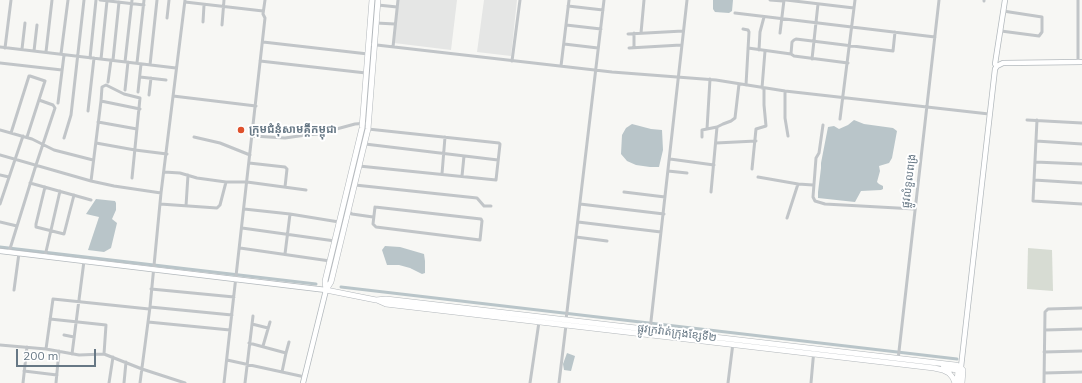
<!DOCTYPE html>
<meta charset="utf-8">
<style>
body{margin:0}
#map{position:relative;width:1082px;height:383px;overflow:hidden;background:#f7f7f4;font-family:Mulish,sans-serif}
canvas{display:block}
.scale{position:absolute;left:16px;top:349px;width:80px;height:18px;box-sizing:border-box;border:2px solid #677885;border-top:0;padding-left:5px;font-size:12px;line-height:14px;white-space:nowrap;color:#677885;-webkit-text-stroke:3px #fff;paint-order:stroke}
</style>
<div id="map">
<canvas width="1082" height="383"></canvas>
<div class="scale">200 m</div>
</div>
<script>
const c = document.querySelector('canvas').getContext('2d');
c.lineJoin = 'round';
function fill(path, color) {
  c.fillStyle = color;
  c.fill(path, 'evenodd');
}
function poly(rows) {
  const path = new Path2D();
  for (const r of rows) {
    path.moveTo(r[0], r[1]);
    for (let i = 2; i < r.length; i += 2) path.lineTo(r[i], r[i + 1]);
  }
  return path;
}
function strokePath(path, color, width, dash) {
  c.strokeStyle = color;
  c.lineWidth = width;
  c.lineCap = dash ? 'butt' : 'round';
  c.setLineDash(dash || []);
  c.stroke(path);
}
function label(font, color, halo, rows, align = 'center') {
  c.font = font + ' Mulish,"Noto Sans Khmer",sans-serif';
  c.lineWidth = 4;
  c.setLineDash([]);
  c.textBaseline = 'middle';
  c.strokeStyle = halo;
  c.fillStyle = color;
  for (const [text, x, y, turn = 0] of rows) {
    c.save();
    c.translate(x, y);
    c.rotate((+turn || 0) * Math.PI / 180);
    c.textAlign = isNaN(turn) ? turn : align;
    if (halo) c.strokeText(text, 0, 0);
    c.fillText(text, 0, 0);
    c.restore();
  }
}
fill(poly([
 [399,0,457,0,451,50,394,43],
 [484,0,517,0,511,56,477,52]
]), '#e5e6e5');
fill(poly([
 [1028,248,1052,250,1053,291,1027,289]
]), '#d7dcd3');
fill(poly([
 [713,0,733,0,732,11,729,13,715,12,713,9],
 [854,120,864,124,893,128,897,131,892,158,889,163,879,166,880,171,877,182,879,184,883,186,883,189,881,190,861,191,855,202,818,198,818,192,821,168,821,163,828,127,834,126,839,129,848,125],
 [632,124,651,129,662,130,663,150,659,167,650,167,636,165,627,161,621,154,622,135,626,128],
 [96,199,115,201,116,203,116,210,112,219,117,223,111,248,104,252,88,250,99,217,86,214],
 [385,246,400,247,424,254,425,261,425,273,422,274,410,268,399,265,387,265,382,250],
 [567,353,575,356,571,371,564,370,563,364]
]), '#b9c5c9');
strokePath(poly([
 [0,247,316,284],
 [341,287,957,359]
]), '#b9c5c9', 3);
const secondary = poly([
 [997,66,995,64,1005,0],
 [0,251,326,290,303,383],
 [961,367,995,69,997,66,1003,63,1082,62]
]);
const primary = poly([
 [326,290,376,300,386,299,955,365,959,366,963,370,962,383],
 [326,290,331,282,368,129,378,0],
 [326,290,325,281,362,128,372,0],
 [377,300,386,304,934,368,943,370,949,373,953,378,955,383],
 [943,368,958,370,957,383]
]);
strokePath(secondary, '#b3b9bd', 6);
strokePath(primary, '#b2b7bb', 6);
strokePath(poly([
 [100,0,144,5],
 [770,0,783,1],
 [786,0,854,8],
 [984,1,984,0],
 [185,2,263,11],
 [378,5,397,7],
 [568,6,603,10],
 [735,13,935,37],
 [167,18,169,0],
 [203,22,204,5],
 [376,23,395,24],
 [222,25,224,0],
 [566,25,601,29],
 [743,29,748,30,749,32,746,85],
 [1001,31,1039,36,1042,32,1042,17,1003,11],
 [634,33,634,47],
 [641,33,644,0],
 [780,33,784,0],
 [628,34,683,31],
 [263,42,368,54],
 [368,44,612,72,716,80,785,91,989,114],
 [564,44,598,48],
 [0,47,176,68],
 [393,47,398,0],
 [5,48,11,0],
 [629,48,681,45],
 [748,48,791,54,794,56,848,63],
 [22,49,25,23],
 [759,50,760,32,764,17],
 [34,51,37,25],
 [46,52,52,0],
 [61,54,68,0],
 [791,54,792,42,794,40,796,39,893,51,895,32],
 [90,58,96,0],
 [101,59,107,1],
 [812,59,818,4],
 [113,60,119,2],
 [260,61,366,73],
 [512,61,520,0],
 [125,62,132,0],
 [1078,62,1078,0],
 [0,63,62,70],
 [137,63,144,0],
 [150,65,157,0],
 [561,66,569,0],
 [140,77,166,80],
 [108,82,111,60],
 [762,88,765,51],
 [125,90,128,62],
 [785,91,785,118,788,136],
 [138,92,141,64],
 [149,95,151,78],
 [173,96,256,106],
 [101,101,102,87,106,85,124,94,140,98,132,178],
 [58,103,64,55],
 [88,111,94,58],
 [840,119,855,0],
 [1027,120,1082,123],
 [1037,120,1033,201,1082,204],
 [98,122,137,129],
 [823,125,819,153,816,158,813,197,815,201,825,204,915,209],
 [707,129,710,79],
 [0,130,32,139,54,150,93,160],
 [11,133,29,76,30,76,45,81,27,137],
 [253,136,285,138,306,135,318,134,355,124,368,123],
 [194,137,220,143,250,155],
 [702,137,702,130,717,127],
 [64,138,71,115,84,0],
 [1036,141,1082,144],
 [96,143,135,150,167,154],
 [716,143,756,141],
 [365,144,498,160],
 [0,155,91,181,114,186,161,193],
 [670,159,714,165],
 [1035,162,1082,164],
 [249,163,285,167,287,169,285,187],
 [359,166,496,180,500,144,499,143,368,129],
 [752,169,756,129,766,126,764,105,764,88],
 [668,171,687,173],
 [164,172,180,173,197,178,226,182,247,182,306,190],
 [442,174,445,137],
 [0,175,9,177],
 [462,176,464,156],
 [758,177,798,184,813,185],
 [1034,180,1082,183],
 [91,181,101,101,140,109],
 [30,183,91,200],
 [355,185,477,198,484,206,491,206],
 [45,187,36,224,36,227,64,234,74,195],
 [624,192,665,197],
 [711,192,717,127,723,124,731,121,735,118,739,84],
 [0,204,23,136],
 [160,204,217,208,220,205,226,182],
 [580,204,664,214],
 [186,206,188,175],
 [375,207,481,219,482,221,480,240,376,227,373,224,375,207],
 [244,209,290,214,339,222],
 [348,211,352,214,373,217],
 [787,218,798,184],
 [0,222,17,226],
 [578,222,661,232],
 [242,228,335,241],
 [576,237,607,241],
 [240,248,330,261],
 [9,252,36,165,55,108,53,105,39,100],
 [285,254,290,214],
 [45,256,60,191],
 [151,289,234,297],
 [14,290,19,253],
 [150,307,232,315],
 [50,319,106,325,104,354],
 [566,320,604,0],
 [148,322,230,330],
 [252,324,268,328],
 [650,330,687,0],
 [1045,330,1082,329],
 [64,335,74,337],
 [249,343,286,353,282,372],
 [0,345,46,349,79,355,104,354,142,369,185,383],
 [263,346,270,322],
 [46,349,53,299,149,309],
 [1044,352,1082,351],
 [286,353,289,342],
 [72,354,84,261],
 [227,360,305,377],
 [898,360,939,0],
 [24,371,57,375],
 [1044,373,1082,372],
 [23,383,27,347],
 [56,383,59,351],
 [109,383,113,357],
 [124,383,126,362],
 [140,383,150,307,161,193,185,0],
 [224,383,265,18,263,14,265,0],
 [245,383,253,316],
 [530,383,539,322],
 [559,383,566,325],
 [728,383,733,343],
 [811,383,814,349],
 [1044,383,1045,312,1048,309,1082,308]
]), '#c1c5c8', 3);
strokePath(secondary, '#fff', 4.5);
strokePath(primary, '#fff', 5);
for (const [x, y, r, color] of [
 [241,130,4,"#df512c"]
]) {
  const dot = new Path2D();
  dot.arc(x, y, r, 0, 2 * Math.PI);
  c.fillStyle = color;
  c.fill(dot);
  strokePath(dot, '#fff', 1.5);
}
label('bold 11px', '#677885', '#fff', [
 ["ក្រុមជំនុំសាមគ្គីកម្ពុជា",249,130]
], 'left');
label('11px', '#677885', '#fff', [
 ["ផ្លូវលំទួលពង្រ",909,181,-83],
 ["ផ្លូវក្រវ៉ាត់ក្រុងខ្សែទី២",677,333,7]
]);
</script>
